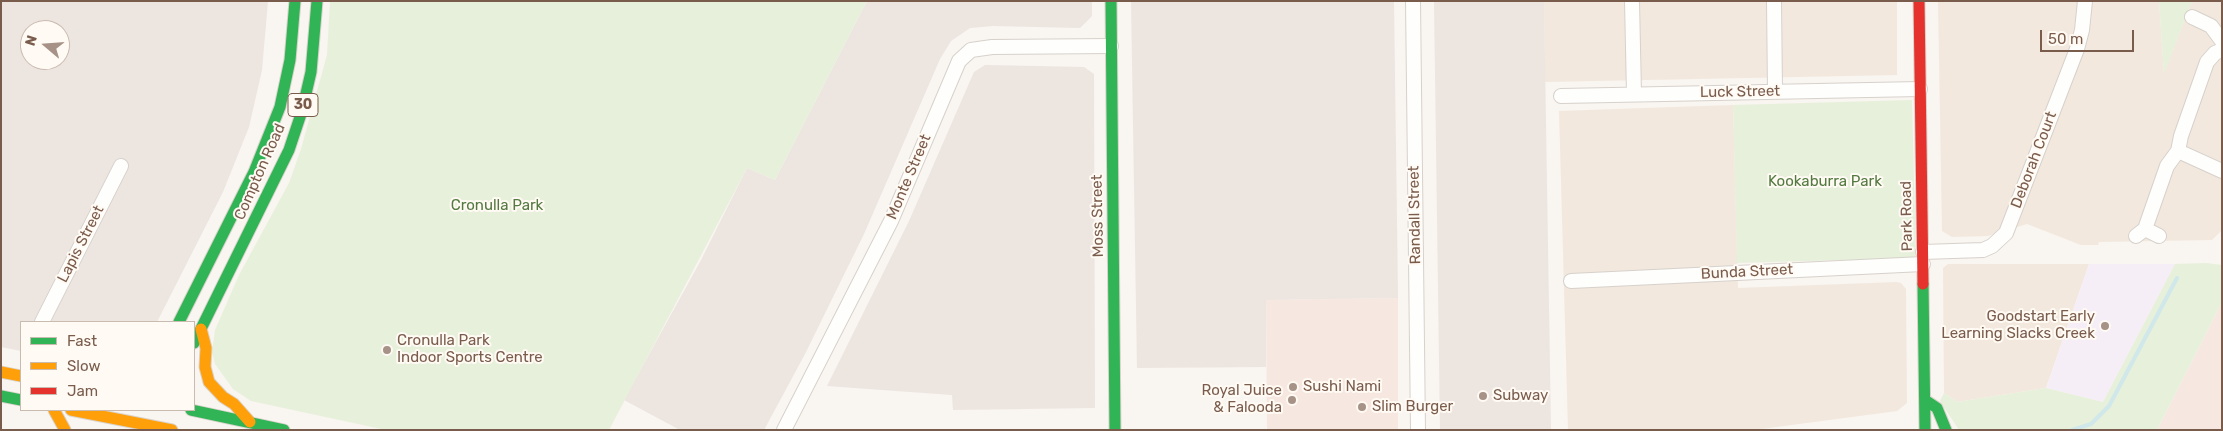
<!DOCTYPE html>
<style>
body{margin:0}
#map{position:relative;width:2223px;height:431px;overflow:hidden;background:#f9f5f0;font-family:Rubik,sans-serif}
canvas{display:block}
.frame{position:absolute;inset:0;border:2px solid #7a5c4d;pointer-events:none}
.legend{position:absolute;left:20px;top:321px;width:175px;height:90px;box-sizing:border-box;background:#fffaf3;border:1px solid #cabbb1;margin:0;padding:6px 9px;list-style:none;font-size:15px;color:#7a5c4d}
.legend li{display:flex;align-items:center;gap:10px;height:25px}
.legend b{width:25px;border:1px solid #cabbb1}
.north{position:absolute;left:20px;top:20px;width:50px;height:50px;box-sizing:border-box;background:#fffaf3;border:1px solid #cabbb1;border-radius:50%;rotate:288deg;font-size:14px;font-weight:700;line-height:20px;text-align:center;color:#7a5c4d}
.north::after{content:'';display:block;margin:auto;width:18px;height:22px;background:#a69286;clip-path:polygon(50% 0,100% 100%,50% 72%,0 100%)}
.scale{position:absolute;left:2040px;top:30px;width:94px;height:22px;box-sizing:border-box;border:2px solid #7a5c4d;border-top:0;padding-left:6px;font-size:15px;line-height:18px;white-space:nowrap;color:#7a5c4d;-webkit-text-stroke:4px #fffaf3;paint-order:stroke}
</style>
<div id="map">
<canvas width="2223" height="431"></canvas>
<div class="frame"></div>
<ul class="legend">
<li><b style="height:6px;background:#30b455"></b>Fast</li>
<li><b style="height:6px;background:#ff9f0a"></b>Slow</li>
<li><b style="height:6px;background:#e5322d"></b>Jam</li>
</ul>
<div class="north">N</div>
<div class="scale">50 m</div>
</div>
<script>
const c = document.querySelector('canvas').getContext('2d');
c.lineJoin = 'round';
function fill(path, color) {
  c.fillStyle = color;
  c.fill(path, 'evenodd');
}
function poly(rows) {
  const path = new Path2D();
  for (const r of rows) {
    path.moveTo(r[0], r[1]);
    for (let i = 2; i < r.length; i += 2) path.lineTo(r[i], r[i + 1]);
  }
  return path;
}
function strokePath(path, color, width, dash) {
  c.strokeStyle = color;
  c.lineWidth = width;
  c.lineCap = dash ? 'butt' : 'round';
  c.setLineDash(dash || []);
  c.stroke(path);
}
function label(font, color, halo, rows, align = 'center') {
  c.font = font + ' Rubik,sans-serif';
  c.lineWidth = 4;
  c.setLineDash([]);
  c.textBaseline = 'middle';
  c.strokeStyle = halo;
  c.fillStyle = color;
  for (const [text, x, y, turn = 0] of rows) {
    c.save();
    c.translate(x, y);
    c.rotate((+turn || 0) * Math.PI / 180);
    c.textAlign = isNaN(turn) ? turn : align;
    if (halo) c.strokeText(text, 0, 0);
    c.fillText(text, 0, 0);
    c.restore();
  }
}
fill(poly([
 [1544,1,1897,1,1897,75,1545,82],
 [1938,1,2159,1,2164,73,2192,1,2222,1,2222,230,2212,240,2099,242,2098,245,2081,245,2027,224,1988,236,1952,237,1942,231],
 [1733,105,1738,288,1897,282,1901,283,1906,289,1907,403,1897,411,1754,430,1568,430,1559,111],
 [1948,264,2089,264,2046,388,1957,402,1944,393,1943,268]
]), '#f2e8de');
fill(poly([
 [1398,298,1398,430,1267,430,1266,300],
 [2222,302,2222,430,2157,430]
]), '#f6e8e1');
fill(poly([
 [1,1,268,1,262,70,249,127,223,192,157,322,21,322,21,351,1,347],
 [30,30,60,30,60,60,30,60],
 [867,1,1092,1,1092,16,1080,28,993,26,970,28,951,41,940,59,864,234,805,354,764,430,680,430,624,400,701,260,747,168,775,180],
 [1131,1,1394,1,1398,298,1266,300,1266,367,1137,368],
 [1434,1,1544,1,1551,430,1440,430],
 [985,65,1084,67,1094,74,1095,408,953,410,952,395,827,386,909,221,974,72]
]), '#ede5e0');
fill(poly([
 [2089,264,2175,264,2103,402,2046,388]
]), '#f6eef6');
fill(poly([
 [330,1,867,1,775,180,747,168,609,430,386,430,251,401,233,389,215,364,212,352,215,330,239,275,289,183,301,149,327,55],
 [2159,1,2192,1,2164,74],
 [1912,100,1916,258,1737,263,1733,105],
 [2206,263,2222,265,2222,302,2157,430,1959,430,1940,401,1944,393,1957,402,2046,388,2103,402,2175,264]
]), '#e7f0db');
strokePath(poly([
 [2072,430,2091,424,2109,406,2177,278]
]), '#d0e8ea', 4);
const street = poly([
 [1413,1,1418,430],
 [1632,1,1634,94],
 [1774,1,1775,91],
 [2192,17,2211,26,2222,41],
 [1561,96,1920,89],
 [2178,151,2222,171],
 [2145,229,2167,166,2178,151,2181,136,2207,62,2215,53,2222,50],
 [2136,236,2145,229,2159,236],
 [1923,252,1983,250,1992,246,2006,233,2077,49,2082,30,2085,1],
 [1571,281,1923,264],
 [42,322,121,166],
 [784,430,891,221,959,61,971,50,992,47,1111,46]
]);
const fast = poly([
 [1111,1,1115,430],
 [1923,284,1925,430],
 [179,322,254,172,280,107,290,60,295,1],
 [194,343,289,150,302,111,311,72,317,1],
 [1,396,21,400],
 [1925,400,1937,408,1946,430],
 [191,410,284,430]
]);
const slow = poly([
 [201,329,206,348,205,367,209,382,223,397,234,404,250,422],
 [1,372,21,376],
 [54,410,65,430],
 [71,410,172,430]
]);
const jam = poly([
 [1919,1,1923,284]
]);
strokePath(street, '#d7d1cb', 16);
strokePath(fast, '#d9d2cb', 13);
strokePath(slow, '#d9d2cb', 13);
strokePath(jam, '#d9d2cb', 13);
strokePath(street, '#fefefd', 14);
strokePath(fast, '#30b455', 11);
strokePath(slow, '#ff9f0a', 11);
strokePath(jam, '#e5322d', 11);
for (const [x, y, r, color] of [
 [2105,326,5,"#a69286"],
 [387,350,5,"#a69286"],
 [1293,387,5,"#a69286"],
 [1483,396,5,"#a69286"],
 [1292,400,5,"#a69286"],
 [1362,407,5,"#a69286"]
]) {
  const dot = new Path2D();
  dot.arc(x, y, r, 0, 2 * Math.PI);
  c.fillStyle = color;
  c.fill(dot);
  strokePath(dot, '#fffaf3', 2);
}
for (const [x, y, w] of [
 [303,105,30]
]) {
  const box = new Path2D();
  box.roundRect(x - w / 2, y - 11.5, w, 23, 4);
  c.fillStyle = '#fffaf3';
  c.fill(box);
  strokePath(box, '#7a5c4d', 1);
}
label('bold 14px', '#7a5c4d', null, [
 ["30",303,105]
]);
label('15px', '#7a5c4d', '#fffaf3', [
 ["Luck Street",1740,92,-1],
 ["Deborah Court",2034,160,-69],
 ["Compton Road",260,172,-66],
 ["Monte Street",909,177,-67],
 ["Randall Street",1415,215,-91],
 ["Moss Street",1098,216,-91],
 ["Park Road",1907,216,-91],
 ["Lapis Street",81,244,-63],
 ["Bunda Street",1747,272,-3]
]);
label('15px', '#537a41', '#fffaf3', [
 ["Kookaburra Park",1825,182],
 ["Cronulla Park",497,206]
]);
label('15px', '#7a5c4d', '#fffaf3', [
 ["Goodstart Early",2095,317,"right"],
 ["Learning Slacks Creek",2095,334,"right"],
 ["Cronulla Park",397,341],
 ["Indoor Sports Centre",397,358],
 ["Sushi Nami",1303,387],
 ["Royal Juice",1282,391,"right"],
 ["& Falooda",1282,408,"right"],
 ["Subway",1493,396],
 ["Slim Burger",1372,407]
], 'left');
</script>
